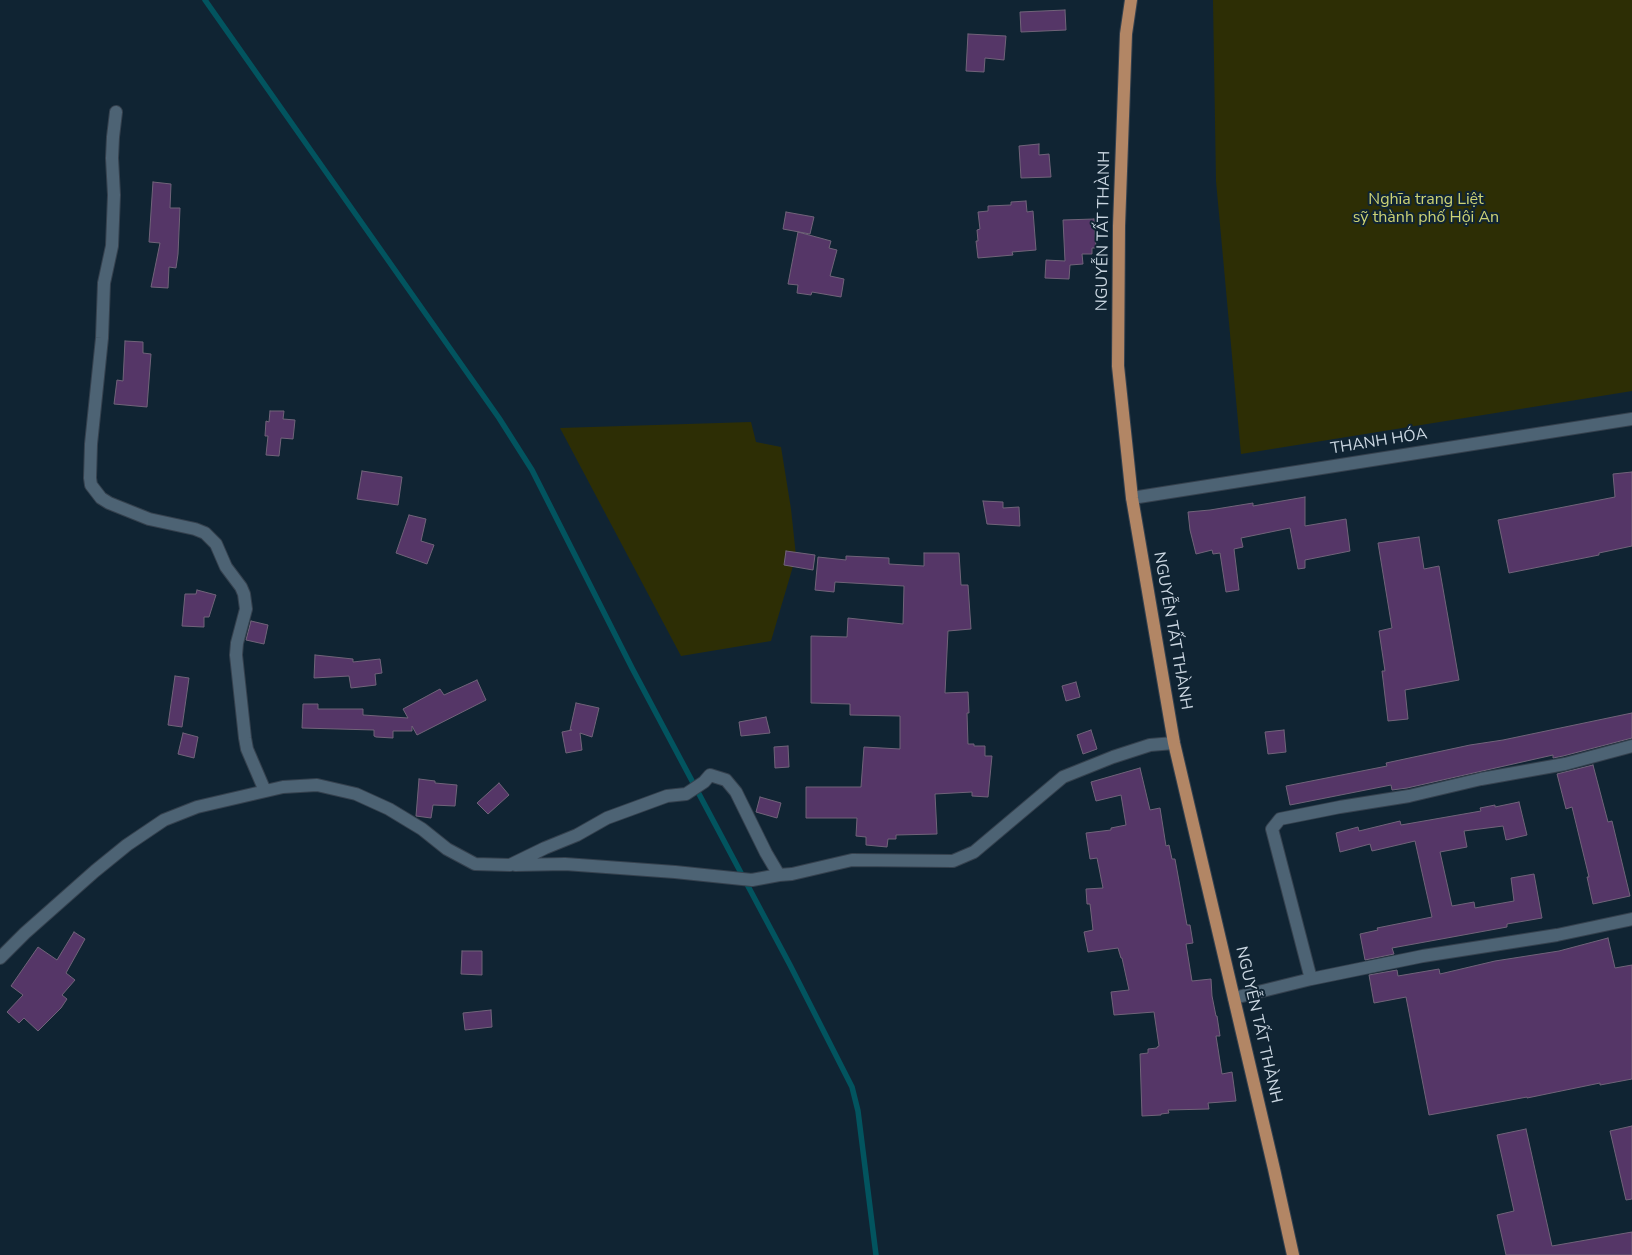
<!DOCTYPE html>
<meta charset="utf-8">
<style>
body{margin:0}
canvas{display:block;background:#102433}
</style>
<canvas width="1632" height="1255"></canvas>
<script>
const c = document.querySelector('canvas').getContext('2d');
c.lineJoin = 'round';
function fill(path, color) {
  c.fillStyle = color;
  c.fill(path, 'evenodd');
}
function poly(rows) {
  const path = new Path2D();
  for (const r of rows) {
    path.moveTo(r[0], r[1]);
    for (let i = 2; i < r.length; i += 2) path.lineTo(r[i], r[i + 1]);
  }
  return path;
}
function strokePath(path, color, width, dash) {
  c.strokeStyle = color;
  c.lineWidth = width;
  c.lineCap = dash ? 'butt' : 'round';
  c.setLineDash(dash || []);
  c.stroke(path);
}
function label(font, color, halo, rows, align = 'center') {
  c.font = font + ' "Nunito Sans",sans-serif';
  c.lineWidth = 4;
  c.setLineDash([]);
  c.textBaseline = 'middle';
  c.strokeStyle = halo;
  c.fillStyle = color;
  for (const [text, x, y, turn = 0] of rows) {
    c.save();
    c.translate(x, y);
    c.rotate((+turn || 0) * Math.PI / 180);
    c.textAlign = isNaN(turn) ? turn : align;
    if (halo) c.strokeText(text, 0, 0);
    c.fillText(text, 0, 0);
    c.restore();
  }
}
fill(poly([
 [1213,0,1632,0,1632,391,1241,454,1216,181],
 [751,422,756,442,781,447,791,509,796,556,771,641,681,656,560,428]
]), '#2d2e05');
strokePath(poly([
 [205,0,499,418,532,470,632,668,790,965,852,1087,858,1111,876,1255]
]), '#02545f', 5.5);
const building = poly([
 [1065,10,1066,30,1021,32,1020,12,1065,10],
 [968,34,1006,36,1004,60,985,58,984,72,966,71,968,34],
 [1039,144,1039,155,1049,154,1051,177,1021,178,1019,146,1039,144],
 [153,182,171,184,170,208,180,208,178,254,176,268,169,267,168,288,151,287,160,243,149,242,153,182],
 [1026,201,1027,212,1033,211,1036,250,1012,252,1013,255,978,258,976,241,978,241,977,230,980,229,978,212,988,211,988,206,1011,205,1011,202,1026,201],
 [786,212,814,217,810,234,783,229,786,212],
 [1094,219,1096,248,1092,248,1092,254,1082,254,1083,264,1070,265,1069,279,1045,278,1046,260,1065,261,1063,220,1094,219],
 [798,232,831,241,829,248,837,250,830,276,844,279,841,297,812,292,811,295,797,293,798,285,788,284,798,232],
 [125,341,143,342,143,353,151,354,147,407,114,404,117,380,123,381,125,341],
 [270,411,284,411,283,419,295,420,293,439,281,438,279,456,266,455,268,436,265,436,266,421,269,422,270,411],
 [362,471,402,477,398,505,357,499,362,471],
 [1632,472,1632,546,1599,553,1599,555,1509,573,1498,520,1615,497,1613,474,1632,472],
 [1305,497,1305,526,1346,519,1350,551,1305,560,1305,568,1298,569,1290,528,1241,538,1243,547,1234,549,1239,590,1226,592,1220,553,1213,554,1212,550,1196,554,1190,530,1188,512,1210,510,1253,503,1253,506,1305,497],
 [983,501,1003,502,1003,508,1019,507,1020,526,987,524,983,501],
 [409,515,426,519,421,541,434,545,427,564,396,553,409,515],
 [1419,537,1424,569,1439,566,1459,680,1405,690,1408,719,1388,721,1382,671,1385,671,1379,631,1392,628,1378,543,1419,537],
 [786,551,815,555,813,570,784,565,786,551],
 [924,553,959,553,961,585,968,585,971,629,948,631,945,693,968,692,969,713,967,713,968,744,974,744,974,746,985,746,985,756,992,756,988,797,972,796,972,792,935,794,937,834,896,835,896,839,888,839,887,847,866,845,866,837,856,836,857,818,806,818,806,787,861,787,864,747,900,749,900,716,850,715,850,704,811,703,811,636,847,637,848,618,903,624,904,586,835,582,834,592,815,590,818,557,846,560,846,556,889,558,889,564,924,566,924,553],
 [197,590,216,595,209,617,204,617,204,627,182,626,185,594,196,594,197,590],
 [251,621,268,625,264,644,246,640,251,621],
 [315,655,353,659,353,662,380,659,382,673,375,674,376,685,351,688,349,676,314,678,315,655],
 [175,676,189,678,182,727,168,725,175,676],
 [477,680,486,700,417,735,412,726,412,731,393,731,393,738,376,737,374,736,374,730,302,728,303,704,318,704,318,709,363,709,363,715,408,718,403,709,440,689,444,695,477,680],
 [1076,682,1080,697,1066,701,1062,686,1076,682],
 [576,703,599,708,592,737,580,733,582,750,566,753,562,732,572,730,570,730,576,703],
 [1632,713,1632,738,1563,756,1553,758,1553,755,1407,788,1392,790,1391,785,1290,805,1286,786,1387,766,1386,763,1470,745,1503,740,1632,713],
 [766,717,770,733,741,736,739,722,766,717],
 [1091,730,1097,749,1083,754,1077,735,1091,730],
 [1284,730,1286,752,1268,754,1265,732,1284,730],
 [183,733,198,737,194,758,178,754,183,733],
 [788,746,789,767,775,768,774,747,788,746],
 [1593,765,1608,822,1612,821,1630,896,1593,904,1587,877,1589,877,1572,807,1566,809,1557,774,1593,765],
 [1140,768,1150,810,1160,808,1166,846,1169,845,1172,859,1175,859,1187,925,1190,925,1193,943,1186,944,1192,981,1211,979,1212,996,1216,1016,1217,1016,1220,1036,1216,1036,1222,1074,1232,1072,1236,1101,1208,1103,1209,1109,1168,1110,1169,1113,1161,1114,1161,1115,1142,1116,1140,1054,1148,1053,1148,1049,1157,1048,1157,1047,1159,1046,1154,1012,1114,1015,1111,992,1129,990,1122,958,1121,958,1118,948,1088,952,1084,932,1093,930,1090,904,1087,904,1086,889,1103,888,1097,858,1090,859,1086,833,1111,830,1111,828,1126,825,1121,795,1096,801,1091,782,1140,768],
 [419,779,435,781,435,783,457,785,455,806,433,805,431,818,416,816,419,779],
 [499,783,509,795,488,814,477,803,499,783],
 [760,797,781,803,777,818,756,812,760,797],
 [1519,802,1527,835,1506,840,1503,826,1464,831,1467,847,1440,852,1452,906,1474,902,1475,908,1514,901,1511,878,1534,874,1542,918,1507,924,1507,927,1392,948,1394,954,1365,960,1360,934,1378,930,1377,928,1432,917,1415,841,1372,851,1370,844,1340,852,1336,833,1358,827,1359,831,1400,821,1401,825,1481,811,1480,808,1495,805,1495,807,1519,802],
 [74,932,85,939,66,973,75,980,62,995,67,999,61,1008,38,1031,24,1018,19,1023,7,1012,23,995,11,986,38,947,57,960,74,932],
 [1608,938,1615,968,1632,965,1632,1079,1600,1085,1600,1083,1527,1098,1527,1097,1429,1115,1406,997,1374,1003,1369,975,1397,970,1398,976,1439,969,1440,974,1495,961,1559,951,1608,938],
 [462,951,482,951,482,975,461,974,462,951],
 [491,1010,492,1027,465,1030,463,1013,491,1010],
 [1632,1126,1632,1199,1626,1200,1610,1131,1632,1126],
 [1526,1129,1552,1246,1632,1232,1632,1255,1506,1255,1497,1215,1514,1211,1497,1135,1526,1129]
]);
fill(building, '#553667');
strokePath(building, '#706379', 1);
const minor = poly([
 [116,112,113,137,112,158,114,195,112,246,104,283,102,338,91,444,90,478,91,485,101,498,109,503,149,519,195,529,205,533,216,544,226,567,241,587,244,594,246,609,237,643,236,655,245,738,247,749,265,791],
 [1132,498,1632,419],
 [515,865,565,864,675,872,752,880,779,875],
 [0,958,25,933,95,871,127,845,164,820,197,807,283,787,317,785,356,794,389,809,422,829,447,849,475,864,510,865,545,848,577,835,607,818,667,796,686,794,704,782,710,775,726,780,736,792,766,853,779,875,792,874,852,860,953,861,974,852,1063,777,1113,757,1150,745,1174,743],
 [1311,979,1272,829,1280,819,1340,807,1409,796,1481,779,1565,764,1632,746],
 [1234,998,1311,979,1423,956,1557,935,1632,919]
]);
const major = poly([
 [1131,0,1126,34,1119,226,1118,366,1132,498,1174,743,1274,1169,1293,1255]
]);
strokePath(minor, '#35414e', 14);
strokePath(major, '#35414e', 14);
strokePath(minor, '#4d6374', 12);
strokePath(major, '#b28665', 12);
label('16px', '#cdd274', '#102433', [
 ["Nghĩa trang Liệt",1426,200],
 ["sỹ thành phố Hội An",1426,218]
]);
label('16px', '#cad6e1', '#102433', [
 ["NGUYỄN TẤT THÀNH",1104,231,-89],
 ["THANH HÓA",1379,442,-9],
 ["NGUYỄN TẤT THÀNH",1172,631,80],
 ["NGUYỄN TẤT THÀNH",1258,1025,77]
]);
</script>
